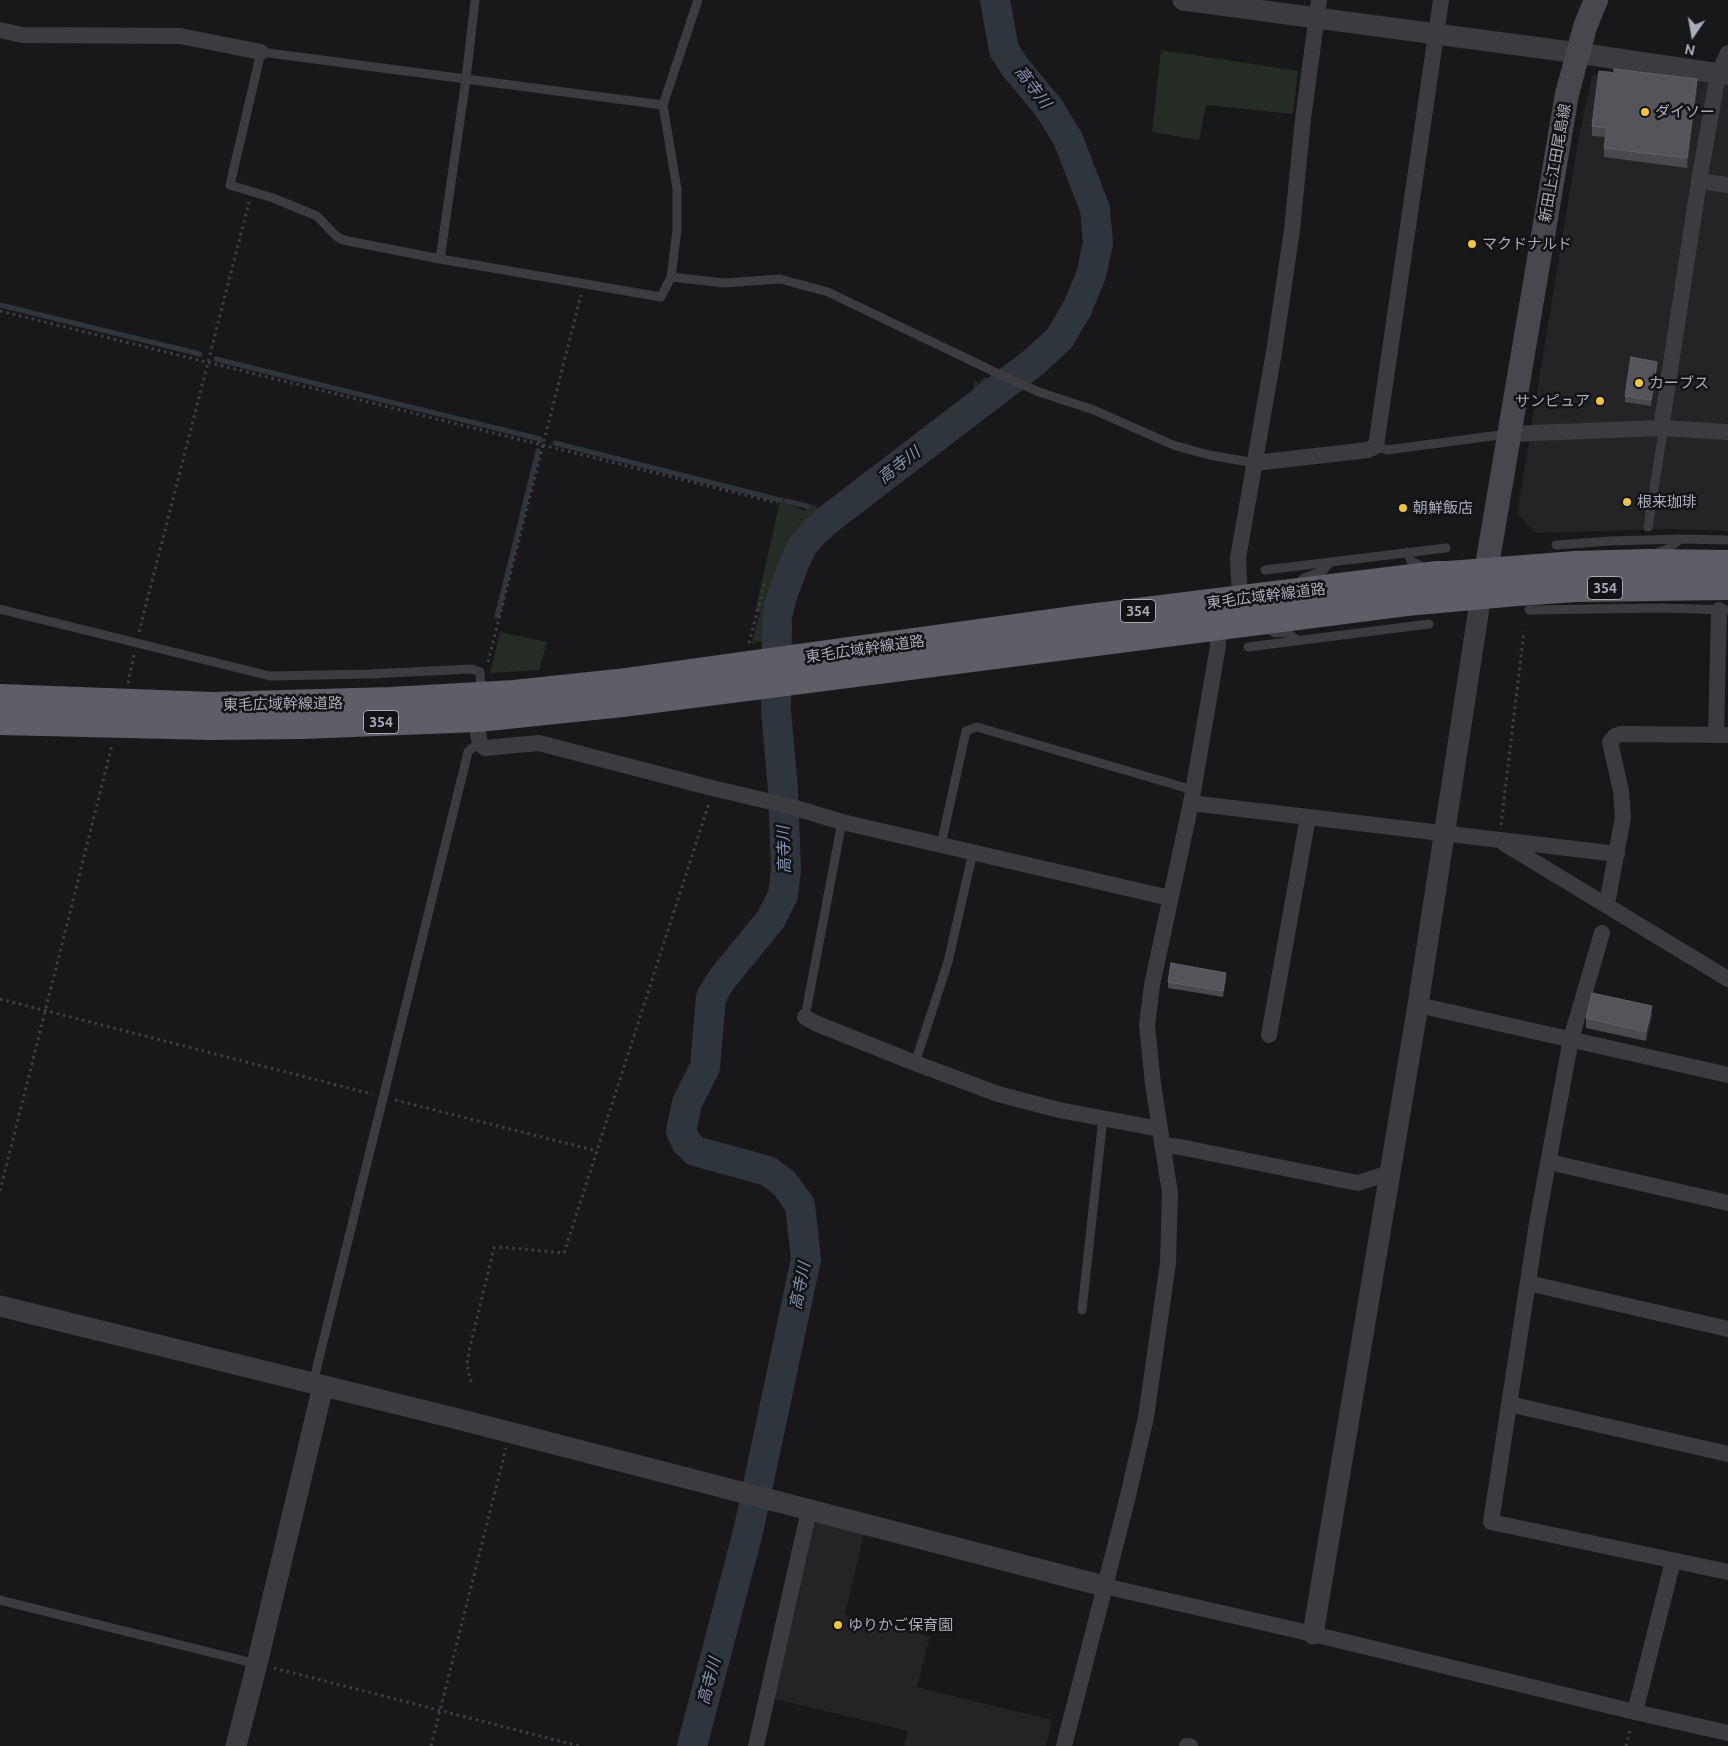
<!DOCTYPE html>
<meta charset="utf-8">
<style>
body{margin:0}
#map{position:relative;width:1728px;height:1746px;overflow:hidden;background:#18181a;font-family:Ubuntu,sans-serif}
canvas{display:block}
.north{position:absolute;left:1668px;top:10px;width:50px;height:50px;-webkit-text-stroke:4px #131215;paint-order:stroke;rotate:192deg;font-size:14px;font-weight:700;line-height:20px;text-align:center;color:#aaadb9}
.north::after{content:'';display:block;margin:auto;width:18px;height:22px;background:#aaadb9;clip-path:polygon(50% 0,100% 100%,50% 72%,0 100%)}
</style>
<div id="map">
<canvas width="1728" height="1746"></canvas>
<div class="north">N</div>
</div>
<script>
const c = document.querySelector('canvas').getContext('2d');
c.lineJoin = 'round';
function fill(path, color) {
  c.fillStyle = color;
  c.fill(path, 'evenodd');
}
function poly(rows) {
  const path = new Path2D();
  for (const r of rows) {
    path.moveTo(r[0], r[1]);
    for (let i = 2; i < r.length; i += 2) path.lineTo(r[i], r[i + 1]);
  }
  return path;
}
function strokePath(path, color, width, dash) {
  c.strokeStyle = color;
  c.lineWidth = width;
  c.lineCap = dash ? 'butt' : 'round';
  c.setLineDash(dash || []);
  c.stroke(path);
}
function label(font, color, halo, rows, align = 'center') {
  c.font = font + ' Ubuntu,"Noto Sans JP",sans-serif';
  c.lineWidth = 5;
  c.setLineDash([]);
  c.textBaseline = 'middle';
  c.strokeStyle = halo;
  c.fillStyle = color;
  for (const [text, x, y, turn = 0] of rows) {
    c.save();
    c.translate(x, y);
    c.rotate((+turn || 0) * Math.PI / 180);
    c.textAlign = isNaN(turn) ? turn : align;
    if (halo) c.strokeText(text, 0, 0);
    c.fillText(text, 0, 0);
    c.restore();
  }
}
fill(poly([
 [1604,70,1728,86,1728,531,1673,529,1535,533,1517,513,1579,136,1592,76],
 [814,1521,864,1533,845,1615,930,1636,917,1687,1052,1720,1046,1746,904,1746,908,1731,771,1698]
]), '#242427');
fill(poly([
 [1161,50,1298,71,1293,114,1206,105,1199,140,1152,132],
 [985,377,992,382,823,515,803,534,795,544,789,555,779,583,769,618,770,640,752,643,760,612,755,611,781,497,786,499,786,503,805,511,808,504,823,508,973,391,975,381,979,383],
 [500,632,547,642,539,670,490,673]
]), '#242c25');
strokePath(poly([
 [0,305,200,354],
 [216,359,540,439,540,441],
 [555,443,780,500],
 [786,501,807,506],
 [497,616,538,451]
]), '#2e353d', 5);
strokePath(poly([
 [692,1746,748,1532,806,1259,800,1205,784,1183,768,1171,695,1151,686,1142,681,1131,687,1103,705,1067,711,997,722,979,771,919,783,895,786,870,783,790,776,710,777,616,782,596,795,561,803,545,813,533,830,518,1034,362,1059,339,1077,309,1091,275,1098,243,1095,209,1068,139,1049,108,1015,67,1004,50,995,0]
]), '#2e353d', 30);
strokePath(poly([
 [0,311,777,503],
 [139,632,249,202],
 [749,643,765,582],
 [488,662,581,295],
 [128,683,134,655],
 [1501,825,1524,631],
 [0,999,372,1094],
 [395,1100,597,1151],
 [0,1191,112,745],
 [471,1382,467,1365,469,1351,494,1248,502,1247,564,1253,709,803],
 [274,1668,579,1746],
 [431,1746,506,1448],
 [1626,1746,1631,1727]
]), '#3f4045', 3, [2.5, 4]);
strokePath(poly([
 [663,105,261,52,230,185,273,198,317,216,336,236,343,240,440,259,661,297,671,277,677,230,677,189,663,105,698,0],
 [440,259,466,79,475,0],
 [671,277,724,283,780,279,828,292,1001,375,1039,392,1094,410,1173,445,1209,455,1255,463],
 [1376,446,1387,450,1507,434],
 [1648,527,1662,438,1661,428],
 [1556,545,1611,541,1680,539,1728,540],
 [1408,552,1411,561,1427,569],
 [1655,554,1670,548,1680,539],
 [1265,570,1446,548],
 [1299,584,1304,578,1323,571,1330,562],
 [0,609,270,676,369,674,472,669,480,672,481,693],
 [1529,610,1663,608,1728,610],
 [1264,626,1275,633,1286,632,1297,640],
 [1248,647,1429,624],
 [941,845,966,731,977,727,1193,790],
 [805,1017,842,822],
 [915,1063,948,962,973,852],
 [1082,1310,1103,1118],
 [313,1383,468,752,472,748,480,744],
 [0,1600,257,1664]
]), '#3b3b40', 9);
strokePath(poly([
 [0,30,22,35,180,36,261,52],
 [1699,181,1728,185],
 [1661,428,1699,181,1718,74,1728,53],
 [1509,434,1661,428,1728,432],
 [1255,463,1368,450,1376,446,1441,0],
 [1240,599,1238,558,1274,352,1292,230,1303,119,1319,0],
 [478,718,478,733,480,744,485,748,539,743,712,788,789,806,842,822,1170,898],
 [1716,735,1719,610],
 [1191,803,1617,854],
 [1505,844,1728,979],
 [1607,904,1623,817,1621,791,1610,742,1615,736,1621,734,1728,735],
 [1602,933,1571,1039,1537,1223,1491,1522,1728,1572],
 [1418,1005,1728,1075],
 [805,1017,815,1023,915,1063,998,1094,1059,1110,1160,1129],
 [1269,1035,1308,817],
 [1162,1145,1180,1147,1358,1183,1389,1173],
 [1549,1162,1728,1203],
 [1528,1283,1728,1329],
 [1509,1404,1728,1454],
 [1104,1586,1313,1634,1635,1712,1728,1733],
 [1635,1712,1673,1561],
 [756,1746,809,1510],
 [1064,1746,1128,1496,1146,1417,1168,1263,1170,1193,1153,1084,1147,1025,1152,985,1191,803,1218,646,1217,626],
 [1187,1746,1190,1746]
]), '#3b3b40', 16);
strokePath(poly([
 [1183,0,1578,53,1728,75],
 [0,1306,462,1420,1104,1586],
 [1313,1634,1418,1005,1481,595],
 [236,1746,257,1664,323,1386]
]), '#3b3b40', 21);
strokePath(poly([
 [1483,589,1567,94,1585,27,1596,0]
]), '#47484e', 24);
strokePath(poly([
 [0,698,213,706,391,701,514,694,618,683,1079,619,1437,575,1449,575,1575,565,1647,563,1728,564],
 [0,721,211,726,302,725,478,718,622,703,1406,602,1517,592,1576,588,1728,586]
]), '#5d5e66', 28);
fill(poly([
 [1697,89,1687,168,1604,157,1604,148,1606,137,1592,136,1592,126],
 [1657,368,1651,406,1625,402,1625,396],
 [1226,979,1223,997,1168,988,1168,982],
 [1652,1015,1646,1041,1586,1028,1586,1018]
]), '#49494e');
fill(poly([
 [1697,79,1697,89,1687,168,1687,158],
 [1657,362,1657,368,1651,406,1651,400],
 [1226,973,1226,979,1223,997,1223,991],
 [1652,1006,1652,1015,1646,1041,1646,1032]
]), '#313134');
const building = poly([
 [1614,69,1697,79,1687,158,1604,148,1607,128,1592,126,1599,71,1614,73,1614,69],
 [1631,357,1657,362,1651,400,1625,396,1631,357],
 [1171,963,1226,973,1223,991,1168,982,1171,963],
 [1592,993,1652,1006,1646,1032,1586,1018,1592,993]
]);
fill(building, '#54545a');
strokePath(building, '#616268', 1);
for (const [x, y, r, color] of [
 [1645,112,5,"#edc73c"],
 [1472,244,5,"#edc73c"],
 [1639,383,5,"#edc73c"],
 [1600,401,5,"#edc73c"],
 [1627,502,5,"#edc73c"],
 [1403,508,5,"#edc73c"],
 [838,1625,5,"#edc73c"]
]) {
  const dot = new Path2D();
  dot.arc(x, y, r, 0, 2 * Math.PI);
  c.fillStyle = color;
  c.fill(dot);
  strokePath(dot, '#131215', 2);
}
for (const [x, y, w] of [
 [1605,588,35],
 [1138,611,35],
 [381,722,35]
]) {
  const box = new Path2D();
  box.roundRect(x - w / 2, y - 11.5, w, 23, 4);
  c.fillStyle = '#131215';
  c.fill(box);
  strokePath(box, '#aaadb9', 1);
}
label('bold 14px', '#aaadb9', null, [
 ["354",1605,588],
 ["354",1138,611],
 ["354",381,722]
]);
label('15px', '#aaadb9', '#131215', [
 ["ダイソー",1655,112],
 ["マクドナルド",1482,244],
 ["カーブス",1649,383],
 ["サンピュア",1590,401,"right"],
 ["根来珈琲",1637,502],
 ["朝鮮飯店",1413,508],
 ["ゆりかご保育園",848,1625]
], 'left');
label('15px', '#aaadb9', '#131215', [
 ["新田上江田尾島線",1555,163,-80],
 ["東毛広域幹線道路",1266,596,-7],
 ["東毛広域幹線道路",865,649,-8],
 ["東毛広域幹線道路",283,704,-1]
]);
label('italic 16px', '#8296b3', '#131215', [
 ["高寺川",1033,87,53],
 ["高寺川",899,465,-38],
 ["高寺川",784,850,-92],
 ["高寺川",800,1286,-79],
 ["高寺川",709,1681,-75]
]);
</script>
